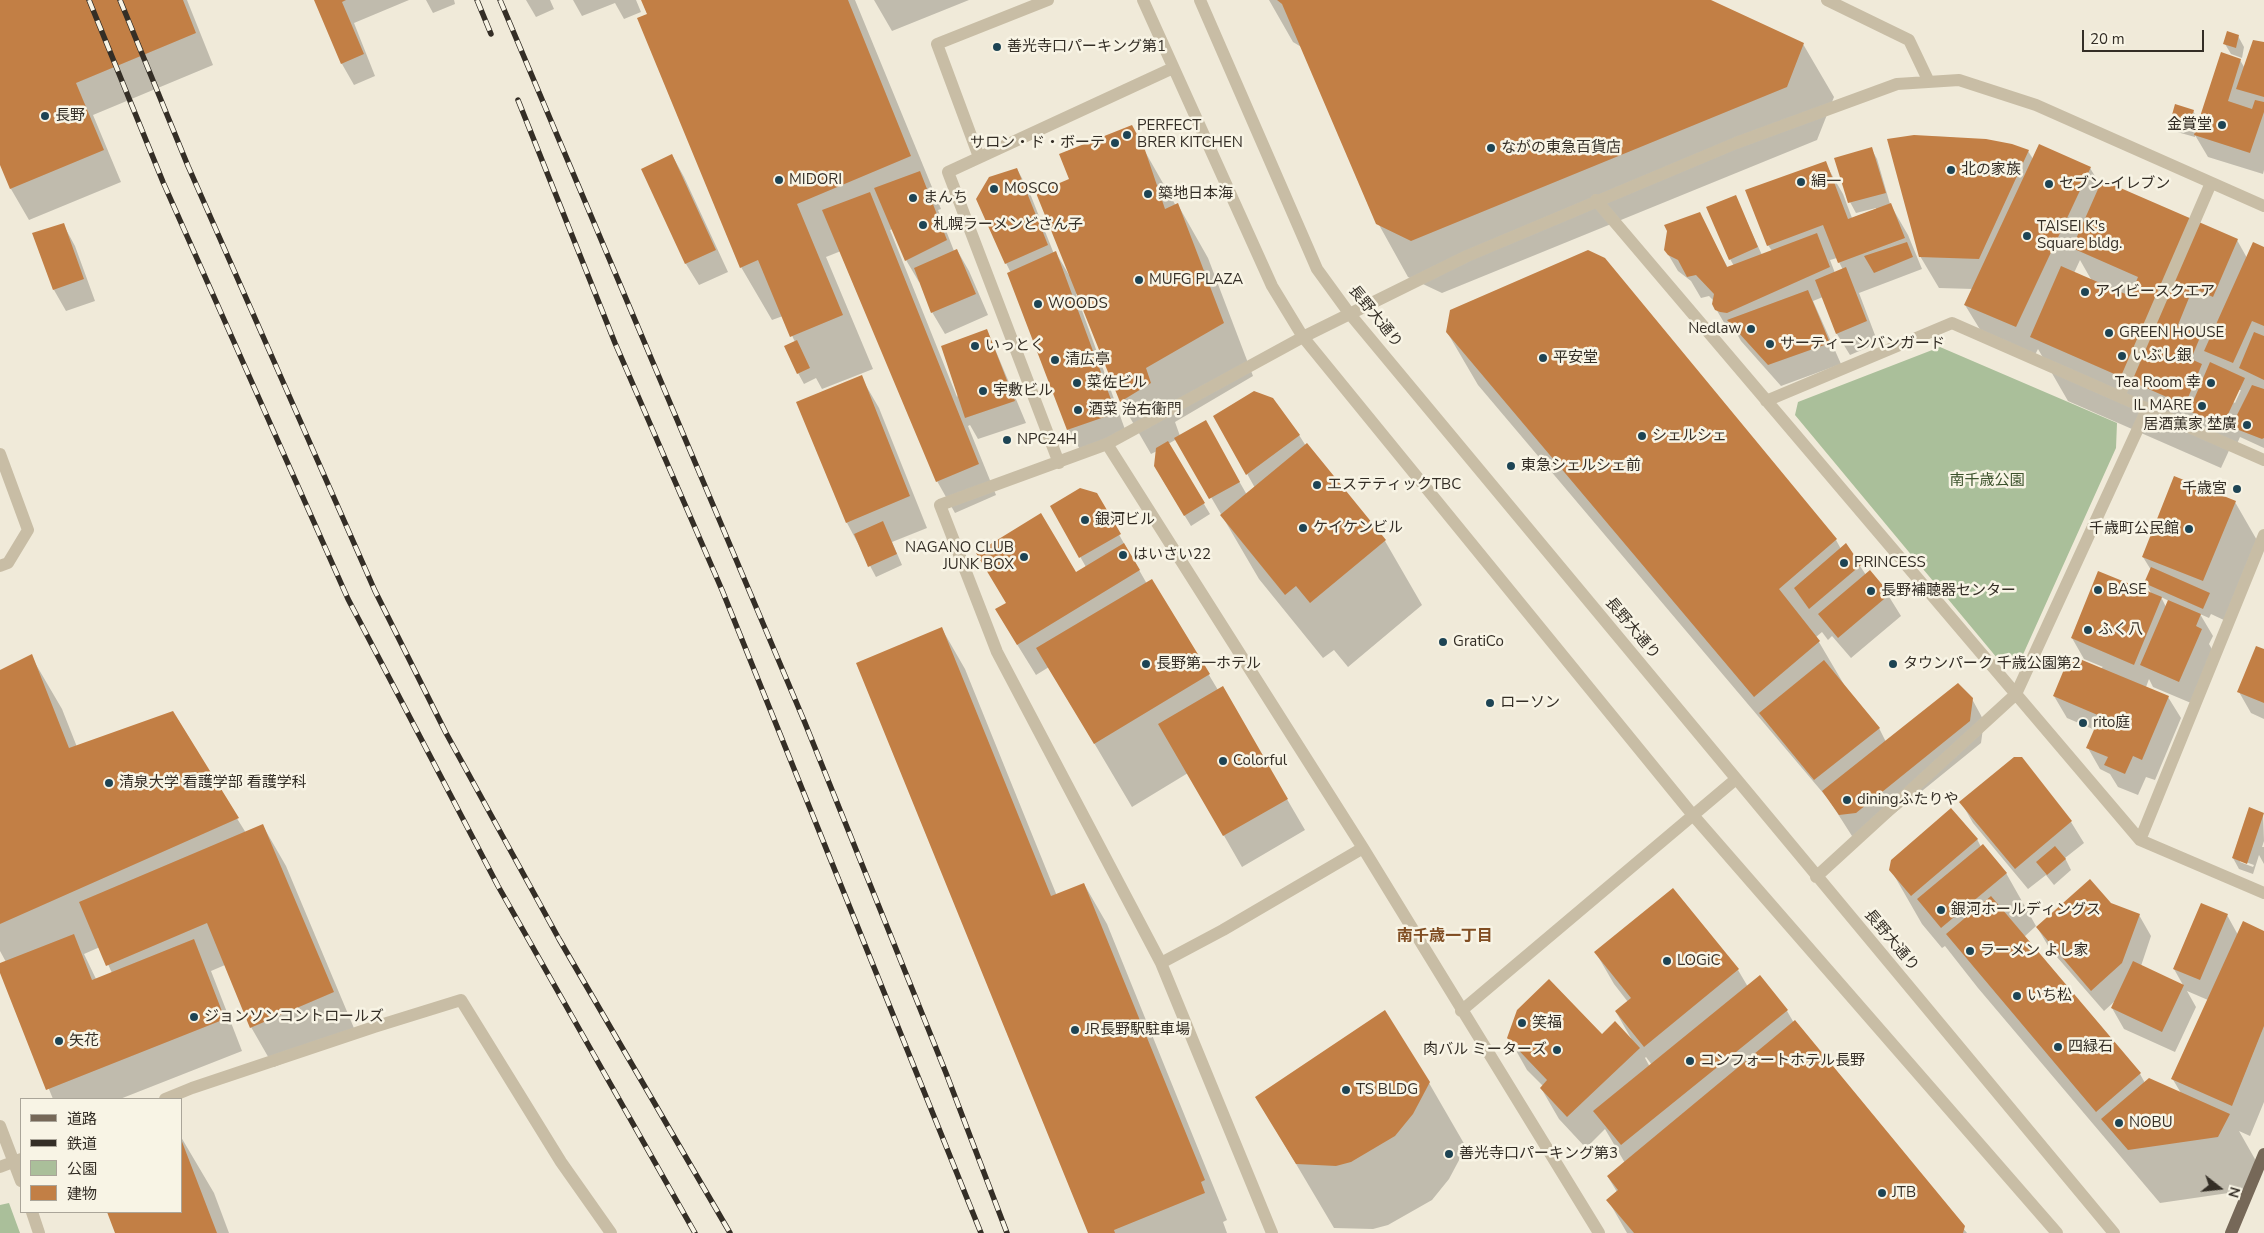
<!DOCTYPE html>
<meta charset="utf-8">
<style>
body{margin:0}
#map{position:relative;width:2264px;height:1233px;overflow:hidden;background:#f0ead9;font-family:"Nunito Sans","Noto Sans JP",sans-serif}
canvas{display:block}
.legend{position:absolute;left:20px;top:1098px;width:162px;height:115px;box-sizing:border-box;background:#f8f4e5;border:1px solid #aaa599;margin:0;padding:6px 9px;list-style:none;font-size:15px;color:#342e26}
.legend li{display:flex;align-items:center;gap:10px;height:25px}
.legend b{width:25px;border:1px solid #aaa599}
.north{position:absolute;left:2194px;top:1163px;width:50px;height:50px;-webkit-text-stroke:4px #f8f4e5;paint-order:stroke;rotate:106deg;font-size:14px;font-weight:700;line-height:20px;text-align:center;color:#342e26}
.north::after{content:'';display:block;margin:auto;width:18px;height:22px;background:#342e26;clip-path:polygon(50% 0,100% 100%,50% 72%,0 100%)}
.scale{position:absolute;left:2082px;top:30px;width:122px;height:22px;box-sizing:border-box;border:2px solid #342e26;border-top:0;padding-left:6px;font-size:15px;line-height:18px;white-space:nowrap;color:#342e26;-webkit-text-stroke:4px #f8f4e5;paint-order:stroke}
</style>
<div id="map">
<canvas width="2264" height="1233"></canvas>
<ul class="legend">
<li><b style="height:6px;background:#766858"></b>道路</li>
<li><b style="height:6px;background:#342e26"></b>鉄道</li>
<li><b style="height:14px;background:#aabf9a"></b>公園</li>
<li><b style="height:14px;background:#c27f45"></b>建物</li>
</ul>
<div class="north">N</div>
<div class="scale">20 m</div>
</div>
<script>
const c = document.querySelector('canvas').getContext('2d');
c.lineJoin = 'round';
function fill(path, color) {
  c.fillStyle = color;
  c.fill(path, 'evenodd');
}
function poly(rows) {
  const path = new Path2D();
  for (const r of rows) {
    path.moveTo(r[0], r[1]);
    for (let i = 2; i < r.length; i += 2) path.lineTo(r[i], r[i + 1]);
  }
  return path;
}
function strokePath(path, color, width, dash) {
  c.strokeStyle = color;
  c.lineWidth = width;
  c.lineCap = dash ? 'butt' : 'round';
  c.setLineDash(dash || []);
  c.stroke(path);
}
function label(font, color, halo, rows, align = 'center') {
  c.font = font + ' "Nunito Sans","Noto Sans JP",sans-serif';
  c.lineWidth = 5;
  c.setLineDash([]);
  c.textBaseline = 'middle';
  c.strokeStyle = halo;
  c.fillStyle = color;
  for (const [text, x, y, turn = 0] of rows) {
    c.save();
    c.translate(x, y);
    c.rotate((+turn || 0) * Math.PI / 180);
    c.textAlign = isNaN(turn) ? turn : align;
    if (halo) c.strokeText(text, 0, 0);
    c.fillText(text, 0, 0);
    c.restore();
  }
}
fill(poly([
 [1940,347,2117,423,2116,448,2021,659,2002,664,1795,415,1798,402],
 [9,1203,20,1233,0,1233,0,1205]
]), '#aabf9a');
fill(poly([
 [0,0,187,0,213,65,93,115,121,182,29,220,11,189,0,162],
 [315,0,409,0,354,23,375,76,354,85,342,64],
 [426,0,454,0,455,4,433,13],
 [526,0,550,0,554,9,536,17],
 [573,0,636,0,641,12,624,19,615,3,582,16],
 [642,0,855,0,941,209,938,210,954,251,957,250,969,271,988,315,945,334,932,312,920,281,919,282,906,260,893,229,890,230,957,397,987,330,1026,423,978,439,970,425,968,426,996,495,955,513,937,481,841,251,826,257,873,369,822,389,816,378,804,384,798,373,795,342,783,316,772,320,741,267],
 [874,0,969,0,892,31],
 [1269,0,1708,0,1803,44,1834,97,1817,140,1442,293,1408,277,1378,223,1303,48,1293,42],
 [2238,36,2244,47,2242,58,2231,54,2225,44],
 [2264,44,2264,170,2263,174,2208,157,2195,135,2195,137,2177,132,2171,121,2193,111,2200,122,2240,60,2244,67],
 [1131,127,1176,206,1178,205,1208,258,1253,376,1175,422,1180,436,1223,453,1247,495,1255,488,1215,416,1299,435,1306,446,1307,445,1385,541,1422,605,1348,667,1334,650,1323,658,1259,579,1177,439,1168,444,1210,514,1191,526,1161,477,1157,451,1151,454,1121,402,1078,294,1076,294,1127,435,1081,451,1068,429,1011,273,1006,263,1017,169,1029,191,1054,254,1056,253,1069,275,1071,180],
 [1914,136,1948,137,2011,145,2028,151,2033,159,2090,168,2101,186,2237,240,2247,258,2264,249,2264,448,2240,437,2236,446,2232,444,2221,468,2068,401,2038,349,2034,357,1984,336,1965,305,1973,289,1939,288,1920,256],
 [2080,260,2092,281,2074,273],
 [2238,390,2241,390,2235,403,2233,402],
 [1871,148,1877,159,1890,204,1908,235,1922,269,1859,293,1878,343,1850,355,1837,334,1823,297,1813,301,1841,364,1781,386,1741,341,1737,334,1729,331,1716,309,1714,301,1709,296,1701,298,1691,281,1678,271,1665,249,1699,214,1728,268,1734,266,1730,259,1735,196,1762,255,1772,251,1768,245,1825,163,1843,194,1852,218,1876,209,1876,208,1856,213,1850,202],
 [1837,258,1843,270,1835,273,1830,260],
 [672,155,684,177,728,272,699,285,686,264,643,169],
 [63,224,75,246,95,301,66,311,54,290],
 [1447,332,1836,540,1841,549,1846,545,1866,575,1888,595,1901,616,1851,658,1832,636,1828,640,1822,632,1816,637,1849,693,1879,728,1886,742,1972,699,1984,721,1981,743,1869,834,1852,836,1829,800,1478,385],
 [861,377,879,408,927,528,892,542,902,565,876,577,847,523],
 [1096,494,1147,584,1152,580,1218,690,1222,688,1305,830,1242,867,1188,773,1132,807,1049,667,1036,675,1015,641,1076,573,1086,567,1051,506],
 [2235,502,2258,542,2226,621,2211,614,2209,618,2200,614,2213,636,2209,644,2213,651,2191,703,2153,687,2149,679,2146,687,2168,697,2181,718,2155,780,2146,777,2138,795,2118,787,2110,774,2100,769,2088,748,2095,730,2067,718,2054,696,2103,667,2084,659,2072,638,2152,595,2146,583,2151,570,2143,557],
 [2161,597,2169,601,2166,607],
 [942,629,965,669,1057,896,1084,884,1107,924,1227,1220,1223,1222,1227,1233,1089,1233],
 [2264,651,2264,719,2251,713,2239,692],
 [31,656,62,709,77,747,172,713,246,833,263,826,286,866,356,1033,274,1067,251,1027,225,965,211,971,242,1051,120,1099,53,1099,0,969,0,964,6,962,0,951,0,671],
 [100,947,112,973,96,979,84,954],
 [2021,758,2071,822,2084,843,2065,858,2071,870,2054,885,2046,875,2028,889,1973,823,1961,802],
 [2263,814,2264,841,2262,847,2264,847,2264,864,2259,855,2253,874,2239,869,2233,858],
 [2240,860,2254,865,2253,867,2240,862],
 [1977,839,1981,847,2006,873,2036,926,2024,937,2140,1074,2145,1083,2181,1093,2172,1078,2208,1000,2187,991,2196,1007,2175,1052,2124,1029,2112,1008,2115,1001,2104,1011,2050,949,2037,927,2110,904,2139,915,2151,936,2141,966,2183,985,2174,969,2227,915,2238,935,2264,932,2264,1102,2250,1136,2239,1131,2260,1168,2249,1190,2160,1203,1978,988,1945,946,1942,948,1922,924,1891,870],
 [1596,953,1738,970,1748,987,1760,977,1787,1011,1794,1023,1967,1233,1627,1233,1608,1200,1617,1192,1608,1177,1625,1163,1605,1129,1586,1148,1559,1119,1541,1088,1543,1086,1527,1070,1509,1038,1602,1035,1632,1040,1616,1012,1628,1002,1614,984],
 [1646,1057,1652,1065,1650,1067,1645,1058],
 [1429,1083,1466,1147,1449,1179,1432,1200,1388,1225,1373,1229,1334,1228,1257,1098],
 [181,1137,214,1193,229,1233,117,1233,108,1212,181,1212]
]), '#0003');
fill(poly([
 [0,0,183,0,196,33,76,83,104,150,10,189,0,165],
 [314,0,346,0,342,2,364,54,341,64],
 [641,0,848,0,911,156,797,204,843,315,790,337,758,260,740,268,637,18,647,14],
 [1277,0,1711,0,1804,43,1787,87,1411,241,1376,224,1282,4],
 [2227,31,2239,35,2236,48,2223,44],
 [2253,40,2264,42,2264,97,2236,89],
 [2221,52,2241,59,2228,101,2252,109,2255,100,2264,102,2264,112,2250,153,2194,135],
 [2175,104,2194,110,2189,127,2170,122],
 [1132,125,1145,150,1165,209,1178,203,1224,323,1146,368,1151,383,1120,402,1036,193,1069,179,1059,154],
 [1914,135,1986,139,2012,144,2029,150,1979,259,1919,257,1887,139],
 [2039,144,2091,167,2016,327,1964,305],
 [1872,147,1886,193,1848,203,1834,158],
 [672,154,716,250,685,264,641,169],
 [1826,161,1848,219,1891,203,1905,238,1838,263,1823,225,1767,246,1745,190],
 [1017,168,1048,245,1005,264,976,199,989,177],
 [920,171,947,240,905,261,874,188],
 [2102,180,2238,239,2213,297,2193,288,2178,325,2201,335,2191,359,2202,364,2185,405,2030,337,2061,266,2130,296,2138,277,2072,248],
 [870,192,979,464,936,482,822,210],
 [1736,195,1758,247,1729,260,1706,207],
 [1700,212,1727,267,1817,233,1830,267,1727,313,1720,312,1715,310,1712,304,1714,294,1696,275,1687,277,1678,260,1668,255,1664,250,1667,231,1664,225],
 [64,223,84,279,53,290,32,233],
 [1907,242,1913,257,1874,273,1864,256],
 [2253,242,2264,247,2264,326,2252,321,2233,363,2204,351],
 [957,249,976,294,931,313,914,268],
 [1588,250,1605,258,1837,539,1779,589,1820,641,1754,697,1446,332,1450,310],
 [1056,251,1116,413,1067,430,1007,273],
 [1846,267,1867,321,1836,334,1815,280],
 [1808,290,1830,343,1768,365,1727,320],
 [987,329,1015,401,965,418,941,346],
 [2254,332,2264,336,2264,380,2239,368],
 [797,340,810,368,797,374,784,346],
 [2210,362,2245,378,2223,425,2189,411],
 [862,375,910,496,846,523,796,402],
 [2252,385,2264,389,2264,438,2262,439,2231,427],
 [1254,391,1273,398,1300,435,1246,475,1213,416],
 [1206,420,1240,482,1209,499,1174,438],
 [1168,441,1205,503,1184,516,1154,466,1156,448],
 [1307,443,1386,540,1310,603,1296,586,1285,595,1220,515],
 [2174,476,2236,501,2203,581,2142,557],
 [1080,488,1097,493,1121,534,1079,558,1050,506],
 [1041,513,1076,572,1124,543,1140,570,1017,645,995,609,1006,603,976,553],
 [883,521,897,554,868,567,854,534],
 [1846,543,1861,565,1809,609,1794,588],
 [2151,567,2210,593,2203,609,2144,583],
 [1870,570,1890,594,1838,638,1818,614],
 [2098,571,2162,597,2134,665,2071,638],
 [1152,579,1210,674,1094,744,1036,648],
 [2168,600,2201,614,2196,626,2202,629,2179,682,2140,665],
 [942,627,1051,896,1084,883,1205,1180,1201,1182,1205,1193,1114,1230,1115,1233,1088,1233,856,663],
 [2256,646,2264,649,2264,703,2237,692],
 [32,654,69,748,173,711,239,818,0,924,0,670],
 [2070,655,2169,696,2142,760,2133,756,2125,774,2104,765,2108,757,2086,748,2100,716,2053,696],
 [1824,660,1880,728,1814,780,1759,713],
 [1958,683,1973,698,1970,721,1856,813,1839,815,1822,791],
 [1223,686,1288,799,1223,836,1158,724],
 [2014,757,2022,757,2072,821,2015,869,1959,802],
 [2249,807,2264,813,2247,864,2232,858],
 [1951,808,1978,839,1911,896,1889,870,1891,860],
 [263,824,334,992,250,1028,207,923,106,966,79,902],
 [1983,844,2007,873,1941,928,1917,899],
 [2055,846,2066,859,2047,875,2036,862],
 [2090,879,2111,903,2140,914,2122,963,2091,991,2036,927],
 [1673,888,1739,969,1644,1047,1615,1011,1631,998,1594,952],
 [1991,896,2141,1073,2096,1112,1946,934],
 [2201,903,2228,914,2200,980,2173,969],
 [2243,921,2264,931,2264,1026,2232,1106,2171,1079],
 [74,934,92,980,194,939,225,1019,46,1090,0,973,0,963],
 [2133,961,2184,985,2162,1032,2111,1008],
 [1760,975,1788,1010,1621,1145,1593,1111],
 [1549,979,1602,1034,1615,1021,1640,1048,1567,1117,1540,1088,1547,1080,1507,1038,1517,1010],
 [1385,1010,1430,1082,1413,1114,1395,1136,1351,1162,1336,1166,1296,1164,1255,1097],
 [1795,1020,1965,1226,1963,1233,1634,1233,1606,1200,1618,1190,1607,1176],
 [2149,1078,2230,1114,2218,1137,2128,1150,2101,1119],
 [181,1139,217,1233,115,1233,107,1212,181,1212]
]), '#c27f45');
strokePath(poly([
 [1143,0,1272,286,1303,337,1692,814,2057,1233],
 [1200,0,1317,269,1349,313,2114,1233],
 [1827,0,1909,40,1929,82],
 [979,157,937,44,1048,0],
 [1596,200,2140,840,2264,893],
 [2119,396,2211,183],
 [1766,401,1952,323,2264,460],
 [1107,444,1363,848,1599,1233],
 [0,454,28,530,8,563,0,566],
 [1059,463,948,172,1173,68],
 [2140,840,2264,535],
 [1816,877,2016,694,2147,409],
 [1161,963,1223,930,1363,848],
 [1461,1011,1736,779],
 [165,1099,192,1088,374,1027,461,1000,561,1162,611,1233],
 [0,1126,21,1181],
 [0,1167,21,1159],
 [32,1212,39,1233],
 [1272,1233,1161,963,997,652,940,505,1107,444,1303,337,1467,256,1736,143,1897,84,1959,80,2036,105,2264,206]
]), '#c8bda5', 12);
strokePath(poly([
 [2231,1233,2264,1154]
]), '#766858', 12);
const rail = poly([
 [89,0,163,182,348,599,498,886,695,1233],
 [120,0,188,166,375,591,446,733,559,939,730,1233],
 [477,0,491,34],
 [500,0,805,723,946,1073,1007,1233],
 [518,100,615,343,722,590,981,1233]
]);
strokePath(rail, '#342e26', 5.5);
strokePath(rail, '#f8f4e5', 4, [11]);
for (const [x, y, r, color] of [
 [997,47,5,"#1d4454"],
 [45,116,5,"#1d4454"],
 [2222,125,5,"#1d4454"],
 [1127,135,5,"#1d4454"],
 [1115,143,5,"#1d4454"],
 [1491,148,5,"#1d4454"],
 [1951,170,5,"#1d4454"],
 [779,180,5,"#1d4454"],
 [1801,182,5,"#1d4454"],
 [2049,184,5,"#1d4454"],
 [994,189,5,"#1d4454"],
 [1148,194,5,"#1d4454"],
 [913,198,5,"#1d4454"],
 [923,225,5,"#1d4454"],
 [2027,236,5,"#1d4454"],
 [1139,280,5,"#1d4454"],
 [2085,292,5,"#1d4454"],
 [1038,304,5,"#1d4454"],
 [1751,329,5,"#1d4454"],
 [2109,333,5,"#1d4454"],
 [1770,344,5,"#1d4454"],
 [975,346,5,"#1d4454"],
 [2122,356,5,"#1d4454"],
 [1543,358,5,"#1d4454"],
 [1055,360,5,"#1d4454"],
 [1077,383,5,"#1d4454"],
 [2211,383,5,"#1d4454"],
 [983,391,5,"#1d4454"],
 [2202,406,5,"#1d4454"],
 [1078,410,5,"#1d4454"],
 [2247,425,5,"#1d4454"],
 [1642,436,5,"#1d4454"],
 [1007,440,5,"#1d4454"],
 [1511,466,5,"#1d4454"],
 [1317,485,5,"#1d4454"],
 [2237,489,5,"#1d4454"],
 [1085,520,5,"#1d4454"],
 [1303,528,5,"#1d4454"],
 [2189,529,5,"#1d4454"],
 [1123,555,5,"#1d4454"],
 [1024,557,5,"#1d4454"],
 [1844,563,5,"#1d4454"],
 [2098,590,5,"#1d4454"],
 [1871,591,5,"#1d4454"],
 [2088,630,5,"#1d4454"],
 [1443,642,5,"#1d4454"],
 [1146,664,5,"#1d4454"],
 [1893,664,5,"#1d4454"],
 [1490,703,5,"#1d4454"],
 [2083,723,5,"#1d4454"],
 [1223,761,5,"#1d4454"],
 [109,783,5,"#1d4454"],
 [1847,800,5,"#1d4454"],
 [1941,910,5,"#1d4454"],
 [1970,951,5,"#1d4454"],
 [1667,961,5,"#1d4454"],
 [2017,996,5,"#1d4454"],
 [194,1017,5,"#1d4454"],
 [1522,1023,5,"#1d4454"],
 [1075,1030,5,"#1d4454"],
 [59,1041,5,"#1d4454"],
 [2058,1047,5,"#1d4454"],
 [1557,1050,5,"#1d4454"],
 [1690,1061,5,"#1d4454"],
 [1346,1090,5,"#1d4454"],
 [2119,1123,5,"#1d4454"],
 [1449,1154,5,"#1d4454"],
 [1882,1193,5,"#1d4454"]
]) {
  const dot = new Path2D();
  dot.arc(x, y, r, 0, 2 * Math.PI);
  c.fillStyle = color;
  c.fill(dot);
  strokePath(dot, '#f8f4e5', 2);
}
label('15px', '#342e26', '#f8f4e5', [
 ["善光寺口パーキング第1",1007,47],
 ["長野",55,116],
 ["金賞堂",2212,125,"right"],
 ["PERFECT",1137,126],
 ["BRER KITCHEN",1137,143],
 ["サロン・ド・ボーテ",1105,143,"right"],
 ["ながの東急百貨店",1501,148],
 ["北の家族",1961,170],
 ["MIDORI",789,180],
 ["絹一",1811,182],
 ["セブン-イレブン",2059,184],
 ["MOSCO",1004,189],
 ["築地日本海",1158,194],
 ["まんち",923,198],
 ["札幌ラーメンどさん子",933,225],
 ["TAISEI K's",2037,227],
 ["Square bldg.",2037,244],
 ["MUFG PLAZA",1149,280],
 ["アイビースクエア",2095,292],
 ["WOODS",1048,304],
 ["Nedlaw",1741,329,"right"],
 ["GREEN HOUSE",2119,333],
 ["サーティーンバンガード",1780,344],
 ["いっとく",985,346],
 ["いぶし銀",2132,356],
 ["平安堂",1553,358],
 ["清広亭",1065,360],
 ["菜佐ビル",1087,383],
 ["Tea Room 幸",2201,383,"right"],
 ["宇敷ビル",993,391],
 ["IL MARE",2192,406,"right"],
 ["酒菜 治右衛門",1088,410],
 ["居酒薫家 埜廣",2237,425,"right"],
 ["シェルシェ",1652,436],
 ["NPC24H",1017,440],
 ["東急シェルシェ前",1521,466],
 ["エステティックTBC",1327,485],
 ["千歳宮",2227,489,"right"],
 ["銀河ビル",1095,520],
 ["ケイケンビル",1313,528],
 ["千歳町公民館",2179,529,"right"],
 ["NAGANO CLUB",1014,548,"right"],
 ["JUNK BOX",1014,565,"right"],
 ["はいさい22",1133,555],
 ["PRINCESS",1854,563],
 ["BASE",2108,590],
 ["長野補聴器センター",1881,591],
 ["ふく八",2098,630],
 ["GratiCo",1453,642],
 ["長野第一ホテル",1156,664],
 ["タウンパーク 千歳公園第2",1903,664],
 ["ローソン",1500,703],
 ["rito庭",2093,723],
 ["Colorful",1233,761],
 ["清泉大学 看護学部 看護学科",119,783],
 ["diningふたりや",1857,800],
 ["銀河ホールディングス",1951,910],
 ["ラーメン よし家",1980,951],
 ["LOGiC",1677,961],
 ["いち松",2027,996],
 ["ジョンソンコントロールズ",204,1017],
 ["笑福",1532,1023],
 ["JR長野駅駐車場",1085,1030],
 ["矢花",69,1041],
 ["四緑石",2068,1047],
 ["肉バル ミーターズ",1547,1050,"right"],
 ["コンフォートホテル長野",1700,1061],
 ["TS BLDG",1356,1090],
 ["NOBU",2129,1123],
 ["善光寺口パーキング第3",1459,1154],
 ["JTB",1892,1193]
], 'left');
label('15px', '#342e26', '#f8f4e5', [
 ["長野大通り",1375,317,51],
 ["長野大通り",1632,629,50],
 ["長野大通り",1891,941,50]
]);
label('15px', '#3b512b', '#f8f4e5', [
 ["南千歳公園",1987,481]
]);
label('bold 16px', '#804d22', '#f8f4e5', [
 ["南千歳一丁目",1445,937]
]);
</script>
